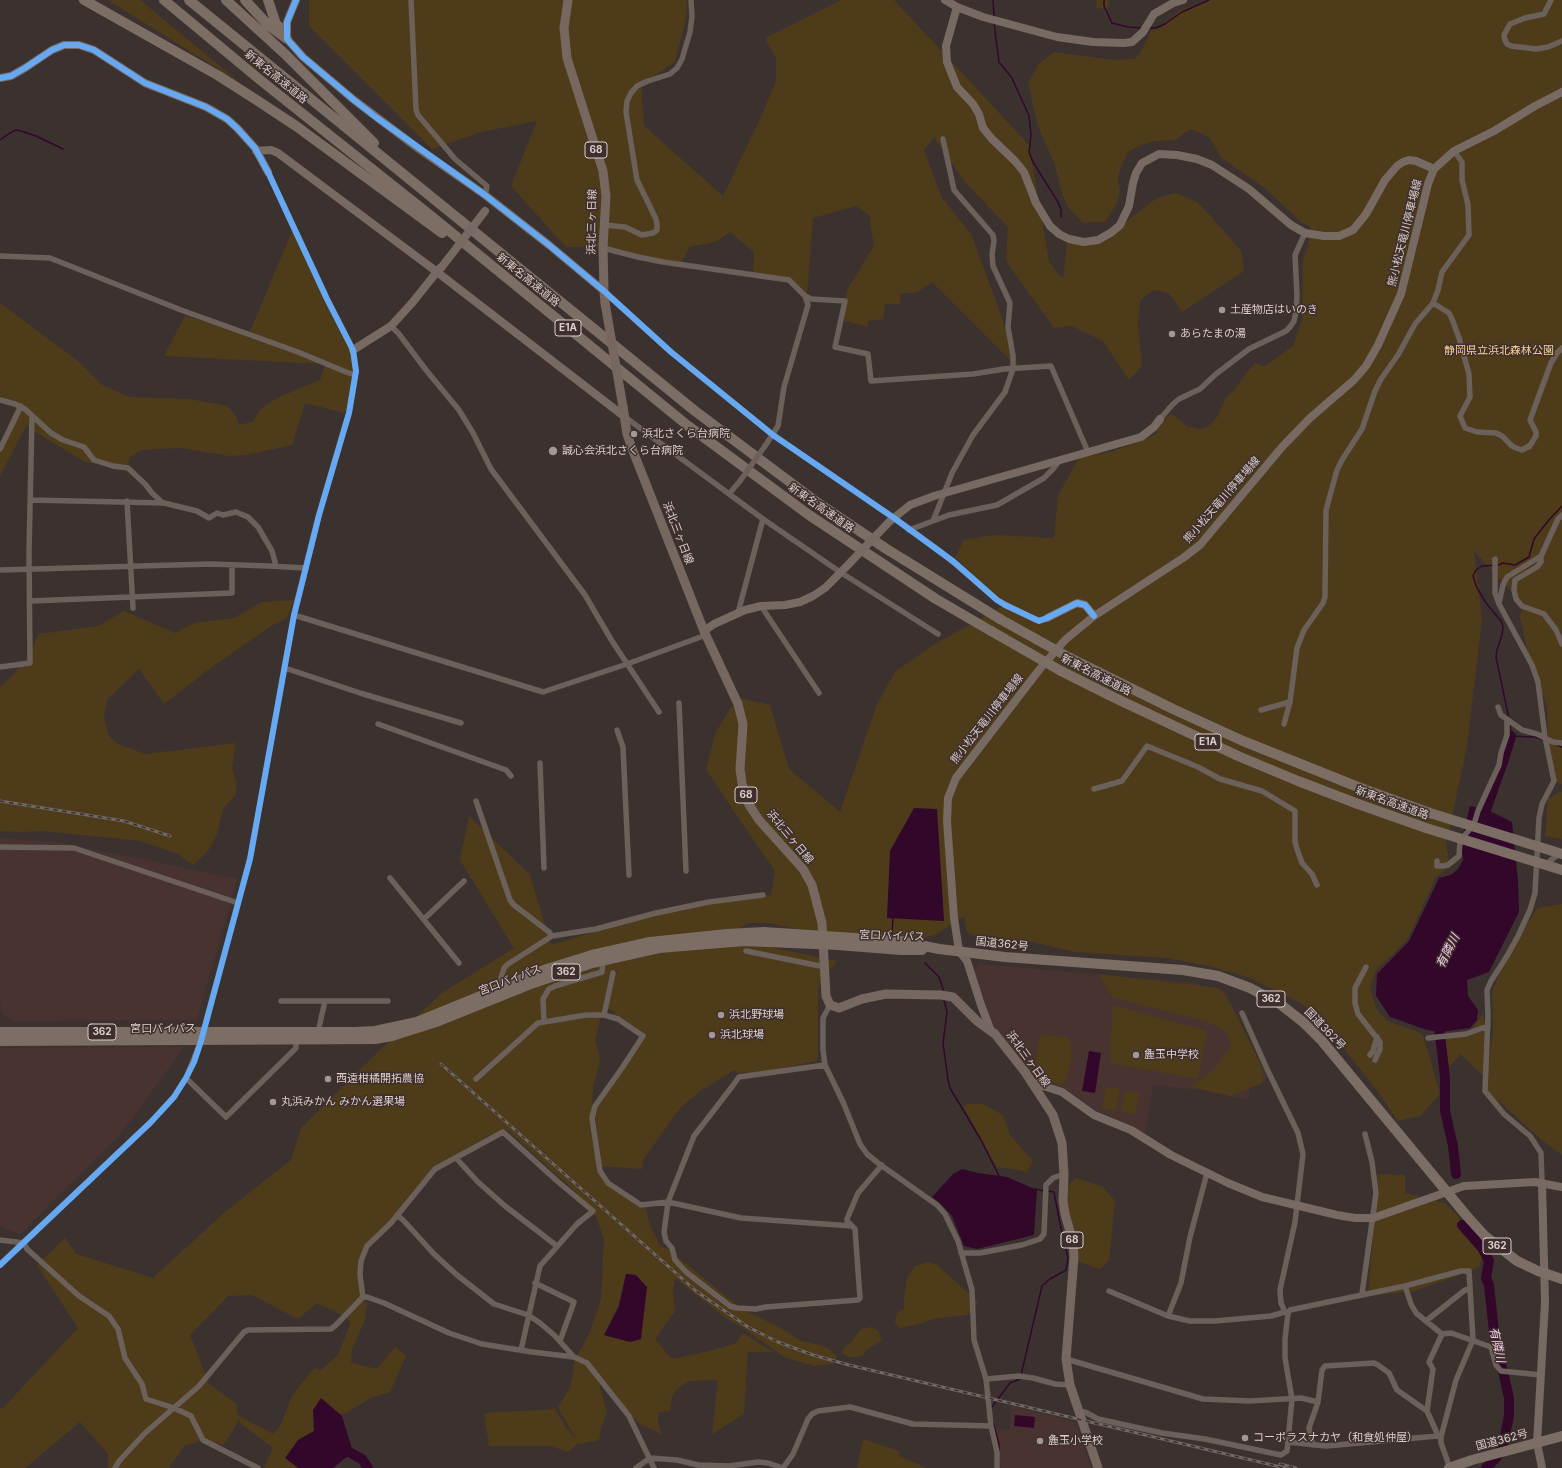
<!DOCTYPE html>
<meta charset="utf-8">
<style>
body{margin:0}
canvas{display:block;background:#3b3230}
</style>
<canvas width="1562" height="1468"></canvas>
<script>
const c = document.querySelector('canvas').getContext('2d');
c.lineJoin = 'round';
function fill(path, color) {
  c.fillStyle = color;
  c.fill(path, 'evenodd');
}
function poly(rows) {
  const path = new Path2D();
  for (const r of rows) {
    path.moveTo(r[0], r[1]);
    for (let i = 2; i < r.length; i += 2) path.lineTo(r[i], r[i + 1]);
  }
  return path;
}
function strokePath(path, color, width, dash) {
  c.strokeStyle = color;
  c.lineWidth = width;
  c.lineCap = dash ? 'butt' : 'round';
  c.setLineDash(dash || []);
  c.stroke(path);
}
function label(font, color, halo, rows, align = 'center') {
  c.font = font + ' Inter,"Noto Sans JP",sans-serif';
  c.lineWidth = 3;
  c.setLineDash([]);
  c.textBaseline = 'middle';
  c.strokeStyle = halo;
  c.fillStyle = color;
  for (const [text, x, y, turn = 0] of rows) {
    c.save();
    c.translate(x, y);
    c.rotate((+turn || 0) * Math.PI / 180);
    c.textAlign = isNaN(turn) ? turn : align;
    if (halo) c.strokeText(text, 0, 0);
    c.fillText(text, 0, 0);
    c.restore();
  }
}
fill(poly([
 [0,838,63,843,237,879,197,1020,13,1021,1,1012,0,992],
 [979,964,1193,983,1208,987,1219,988,1225,993,1267,1077,1262,1083,1254,1082,1250,1084,1248,1100,1203,1090,1153,1085,1145,1134,1133,1126,1093,1109,1072,1093,1062,1087,1035,1077,1029,1073,1004,1041,995,1027,988,1013,974,970],
 [184,1047,119,1136,20,1234,0,1227,0,1048],
 [1011,1406,1076,1422,1091,1468,1001,1468,995,1429,1009,1430]
]), '#493330');
fill(poly([
 [108,0,140,0,239,82],
 [309,0,687,0,686,19,675,62,641,84,644,126,723,196,761,117,776,81,776,58,765,38,841,0,894,0,1029,145,1049,262,1063,279,1067,244,1101,241,1157,198,1175,193,1197,202,1215,221,1241,251,1244,271,1182,312,1169,293,1153,290,1145,296,1140,301,1138,325,1142,366,1129,380,1103,341,1072,326,1054,328,1006,261,1008,227,964,181,934,137,924,150,942,198,971,234,996,301,1019,369,932,282,917,292,900,294,900,304,885,304,883,319,868,321,868,327,843,320,847,290,874,246,869,215,856,206,813,218,807,295,789,280,753,275,754,252,730,232,715,242,689,247,681,264,600,247,566,247,511,186,537,121,481,132,432,149,309,26],
 [1097,0,1109,0,1108,9,1096,8],
 [1208,0,1562,0,1562,784,1554,781,1549,756,1547,706,1528,653,1520,617,1523,604,1474,551,1482,619,1467,746,1446,845,1450,867,1436,877,1407,940,1376,970,1370,989,1377,1010,1387,1021,1418,1032,1423,1035,1440,1094,1420,1116,1398,1121,1379,1093,1330,1031,1301,1003,1250,978,1210,966,1166,958,1075,952,1032,942,999,938,984,941,967,932,964,916,935,935,921,938,802,930,769,923,749,923,741,927,734,934,758,945,837,961,820,981,818,989,818,1057,816,1061,754,1074,744,1072,739,1074,734,1070,706,1088,704,1088,680,1108,643,1160,642,1169,602,1166,595,1116,597,1107,645,1037,620,1017,614,1015,614,1011,608,1009,613,978,618,970,611,971,595,1041,600,1059,593,1087,592,1109,598,1168,608,1183,632,1203,643,1209,646,1208,649,1223,660,1246,668,1249,740,1308,779,1327,801,1341,820,1345,829,1349,837,1357,831,1364,815,1366,784,1357,746,1330,723,1316,675,1278,673,1289,675,1311,655,1339,671,1358,678,1358,713,1350,735,1344,743,1333,773,1352,748,1352,744,1414,712,1434,718,1380,689,1381,677,1389,672,1397,670,1411,659,1412,658,1422,661,1434,640,1424,619,1403,598,1380,607,1413,602,1425,599,1440,579,1444,578,1443,568,1452,551,1446,489,1446,484,1413,555,1409,566,1428,577,1440,558,1408,570,1388,575,1360,589,1334,601,1300,604,1240,596,1216,583,1205,577,1193,506,1129,487,1136,441,1165,363,1252,362,1262,363,1297,344,1316,317,1303,298,1319,252,1295,228,1296,190,1335,209,1384,236,1404,238,1415,273,1434,280,1426,292,1396,314,1368,321,1370,338,1355,351,1322,346,1317,363,1299,367,1303,364,1322,352,1349,351,1363,377,1369,395,1347,406,1356,390,1392,371,1398,342,1415,321,1399,313,1410,314,1431,298,1440,299,1468,264,1468,273,1448,240,1423,239,1419,231,1434,223,1445,203,1440,184,1446,169,1468,108,1468,108,1454,80,1422,25,1468,0,1468,0,1407,2,1409,78,1328,37,1265,65,1238,76,1254,153,1278,225,1212,291,1160,301,1128,379,1051,442,993,514,948,460,860,469,816,530,875,551,945,656,913,771,895,775,871,733,810,706,769,716,732,730,709,740,698,770,705,789,769,840,812,877,704,896,671,932,646,1005,605,955,557,964,540,994,535,1054,538,1058,496,1081,454,1090,456,1113,451,1141,441,1156,434,1163,420,1172,414,1188,427,1200,429,1205,428,1212,423,1217,417,1226,398,1236,388,1244,376,1255,363,1264,367,1293,346,1302,320,1303,259,1308,247,1311,227,1302,223,1266,189,1221,157,1209,137,1192,129,1183,134,1176,140,1154,141,1141,145,1128,152,1120,168,1118,179,1120,190,1117,203,1105,222,1083,223,1067,206,1061,189,1055,165,1038,126,1028,84,1038,65,1054,52,1113,60,1134,59,1141,52,1151,31,1162,25,1181,10],
 [626,1274,636,1275,630,1342,604,1335,618,1306],
 [293,229,352,348,355,379,345,413,305,403,292,445,245,455,229,456,180,448,141,450,130,457,128,468,85,462,26,426,0,476,0,444,17,406,0,401,0,303,78,361,101,384,128,397,189,399,228,406,236,416,239,425,252,422,261,409,277,398,320,380,325,364,164,356,185,316,249,334],
 [294,600,287,618,271,626,212,667,164,704,139,669,107,700,104,717,108,735,118,744,145,754,236,743,232,768,236,783,236,795,223,808,217,834,208,851,193,865,178,854,140,841,44,831,22,832,0,831,0,687,12,676,28,657,39,634,98,626,124,611,175,633,194,623,234,618,262,602],
 [1560,791,1562,792,1562,839,1545,836,1548,799],
 [1562,904,1562,1155,1543,1141,1501,1103,1485,1091,1493,1033,1492,992,1504,962,1537,908],
 [1098,974,1219,988,1230,1003,1263,1069,1262,1083,1231,1096,1190,1087,1214,1070,1231,1045,1226,1032,1208,1022,1113,998],
 [1112,1005,1207,1031,1198,1079,1110,1063],
 [1483,1014,1488,1042,1486,1072,1482,1075,1461,1054,1444,1072,1441,1032,1457,1035,1471,1030],
 [1040,1035,1067,1037,1071,1044,1072,1058,1065,1082,1058,1085,1038,1073,1035,1067],
 [1106,1087,1120,1089,1116,1111,1102,1108],
 [1125,1091,1139,1093,1135,1114,1121,1112],
 [968,1104,983,1104,1003,1115,1010,1135,1033,1161,1027,1172,1013,1169,997,1167,963,1106],
 [1378,1174,1405,1175,1405,1193,1445,1203,1467,1226,1485,1248,1480,1266,1473,1270,1414,1291,1368,1296],
 [1075,1178,1102,1186,1115,1201,1109,1260,1100,1269,1077,1261,1067,1222,1068,1186],
 [928,1262,937,1265,978,1302,973,1312,966,1315,933,1319,920,1324,899,1328,895,1322,897,1313,904,1309,904,1298,907,1278,915,1266],
 [871,1327,878,1331,882,1340,866,1350,863,1355,856,1357,849,1357,842,1353,844,1348,851,1343,861,1329],
 [863,1439,899,1451,900,1457,927,1468,857,1468]
]), '#4e3b1a');
fill(poly([
 [1470,806,1490,811,1512,822,1518,880,1519,912,1489,972,1467,980,1468,996,1478,1010,1477,1020,1470,1028,1441,1032,1427,1030,1390,1017,1376,996,1377,974,1409,941,1439,878,1451,875,1458,869,1463,860,1461,842],
 [914,808,937,809,944,921,887,918,890,851],
 [1089,1051,1101,1053,1095,1093,1082,1091],
 [962,1169,978,1173,1007,1177,1037,1190,1034,1235,977,1249,964,1246,952,1216,941,1204,932,1197,953,1174],
 [626,1274,636,1275,647,1287,641,1339,630,1342,604,1335,619,1306],
 [321,1398,342,1416,353,1452,333,1468,298,1468,285,1458,298,1440,314,1431,313,1410],
 [1015,1415,1035,1417,1034,1428,1014,1426]
]), '#32072a');
strokePath(poly([
 [993,0,994,17],
 [1104,0,1104,6,1112,23,1128,27,1142,28],
 [994,23,999,62,1012,78,1029,116,1031,135,1029,152,1033,162,1058,202,1061,210,1061,217],
 [1150,28,1156,28,1165,24,1182,12,1209,0],
 [0,140,10,133,16,130,21,131,36,136,63,149],
 [1509,719,1496,657,1497,650,1502,635,1503,626,1501,621,1486,603,1477,588,1473,576,1476,570,1482,566,1498,565,1503,563,1515,565,1529,557,1534,539,1548,521,1562,506],
 [1510,725,1511,736,1532,737,1532,736,1544,740],
 [1557,745,1562,747],
 [892,933,893,918],
 [925,963,939,977,944,992],
 [944,1000,947,1012,943,1043,948,1080,950,1088,981,1140,999,1176,1001,1177],
 [1035,1189,1045,1191],
 [1021,1375,1042,1286,1050,1279,1066,1270,1068,1258,1060,1224,1054,1192,1048,1191],
 [991,1408,1010,1383,1020,1379],
 [993,1422,999,1444,999,1451]
]), '#32072a', 1.5);
strokePath(poly([
 [1482,821,1504,759,1511,736],
 [1438,1019,1445,1077,1445,1111,1453,1146,1456,1174],
 [1462,1225,1483,1249,1489,1261,1486,1278,1489,1285,1494,1332,1509,1398,1509,1416,1503,1445,1496,1458,1486,1468],
 [345,1450,362,1459,368,1468]
]), '#32072a', 10);
strokePath(poly([
 [411,0,416,109,418,115,455,159,487,186,485,195],
 [1551,0,1544,14,1525,18,1510,24,1504,35,1505,40,1507,44,1511,46,1536,49,1548,47,1562,41],
 [605,225,625,227,642,235,653,233,657,230,657,225,656,219,637,180,626,112,627,101,631,93,637,86,648,81,670,74,677,68,682,59,690,32,692,16,691,0],
 [603,248,638,257,663,262,789,280,805,296,808,305,784,387,778,426,765,446],
 [0,256,50,258,181,310,298,352,346,372,355,375],
 [604,292,671,352,773,435,894,518,940,551,997,600,1036,620,1043,620,1047,618],
 [805,296,811,299,845,301,835,347,868,354,871,381,973,374,1004,369,1051,366,1088,452],
 [1433,303,1449,313,1452,319,1459,338,1469,374,1470,397,1460,416,1465,428,1477,432,1496,433,1502,436,1512,446,1516,448,1522,450,1529,446,1529,447,1536,436,1536,432,1530,420,1551,363,1557,353,1562,348],
 [391,326,399,334,426,370,459,410,473,433,491,469,585,595,612,641,659,712],
 [0,400,15,404,25,409,51,433,63,440,84,447,94,460,113,466,128,468,146,485,152,493,163,503],
 [625,417,763,519,840,572,938,634],
 [1160,419,1173,404,1179,399,1200,389,1216,374,1249,349,1286,331,1290,327,1294,321,1296,312,1297,295,1295,255,1305,233],
 [0,449,21,406],
 [729,494,740,481],
 [30,500,164,503,197,511,209,518,217,513,223,515,236,512,248,517,258,527,272,551,276,566],
 [127,501,133,608],
 [933,521,952,473,973,435,1005,392,1013,369,1013,356,1008,327,1010,303,993,266,992,254,994,241,993,235,954,190,943,139],
 [909,530,949,515,997,505,1044,478,1053,469,1059,461],
 [1541,556,1541,562,1537,567,1515,580,1514,590,1516,599,1522,606,1544,614,1556,630,1562,644],
 [1495,559,1495,593,1499,604,1532,665,1538,682,1545,737,1554,781,1542,804,1539,818,1535,893,1530,910,1518,936,1507,956,1491,981,1487,990,1488,1016,1485,1091,1504,1114,1530,1136,1534,1142,1541,1153,1542,1183],
 [0,570,210,564,269,566,305,568],
 [30,601,232,593,232,565],
 [1499,603,1503,585,1507,577,1541,556,1558,519,1562,515],
 [761,606,819,693],
 [740,611,739,609,763,519],
 [294,615,543,692,627,664,706,635],
 [0,667,30,663,29,552,32,416],
 [285,668,360,693,461,723],
 [679,703,686,871],
 [1498,707,1501,715,1522,730,1537,734,1553,742,1562,743],
 [1261,710,1290,702],
 [378,724,506,770,511,776],
 [1284,724,1290,702,1297,648,1304,630,1323,603,1325,597,1326,510,1337,470,1342,460,1362,429,1375,391,1381,379,1398,355,1415,324,1433,303,1438,290,1442,272,1469,235,1468,205,1462,180,1462,162,1454,151],
 [617,730,623,747,629,875],
 [540,763,544,868],
 [1094,789,1122,781,1147,746,1198,767,1220,779,1262,791,1295,811,1295,842,1298,852,1302,863,1312,874,1317,885],
 [476,801,510,900,514,905,549,932,552,936],
 [0,847,74,848,238,903],
 [1437,861,1437,866,1443,866,1448,865,1459,856,1460,841,1474,824,1478,811,1499,765,1501,753,1507,735,1507,719],
 [1545,865,1560,853],
 [390,878,459,963],
 [424,919,464,881],
 [746,951,825,967],
 [1366,967,1355,988,1355,1003,1358,1014,1380,1042,1380,1049,1375,1060],
 [505,988,501,978,504,968,508,964,552,936,596,929,656,913,709,902,763,895],
 [281,1001,388,1001],
 [830,1005,823,1018,823,1050,825,1065,843,1102,860,1144,867,1154,878,1163,937,1205,945,1214,958,1241,972,1290,974,1340,986,1379,991,1426,997,1452,997,1468],
 [1242,1013,1268,1071,1298,1133,1303,1154,1295,1222,1280,1290,1281,1303,1285,1312,1288,1313],
 [604,1015,613,973],
 [544,1021,543,999,549,989,555,986,602,972,603,960],
 [318,1032,325,1001],
 [1428,1038,1466,1034,1488,1026],
 [1370,1055,1373,1051,1377,1037],
 [825,1065,739,1077,731,1088,694,1136,668,1202,664,1232,666,1241,672,1248,675,1260,686,1272,730,1306,737,1308,756,1309,766,1307,858,1300,860,1298,855,1229,847,1221,847,1219,858,1193,882,1165],
 [186,1078,226,1117,296,1048,296,1040],
 [476,1079,538,1023,586,1015,604,1015,618,1019,643,1036,622,1068,595,1106,592,1118,600,1171,608,1183,641,1205,668,1202,741,1218,852,1226],
 [456,1158,478,1182,505,1206,557,1246],
 [397,1215,404,1221,434,1254,457,1275,494,1304,528,1315,540,1323,554,1335,574,1357],
 [0,1240,24,1243,27,1249,79,1296,109,1316,118,1329,125,1358,142,1384,146,1399,174,1408,191,1416,203,1440,258,1468],
 [961,1253,980,1253,1022,1245,1040,1239,1044,1234,1046,1185,1053,1178,1064,1174],
 [0,1265,151,1122,174,1097,186,1078,201,1041,250,859,294,615,319,515,349,413,356,371,353,350,327,299,268,172],
 [535,1283,574,1302,560,1341],
 [1405,1286,1411,1304,1416,1313,1442,1334,1451,1333,1491,1347,1496,1365,1501,1371,1541,1375],
 [1109,1291,1168,1316,1190,1321,1215,1321,1271,1316,1285,1312],
 [1362,1294,1376,1193,1372,1162,1365,1134],
 [363,1297,367,1297,384,1303,449,1333,482,1344,532,1352,574,1357,587,1363,629,1416,654,1468],
 [1168,1316,1181,1283,1190,1237,1207,1173],
 [1426,1321,1465,1290,1470,1289],
 [1066,1359,1203,1399,1250,1401,1301,1398,1318,1402],
 [986,1379,1019,1376,1033,1378,1055,1384,1070,1385],
 [1079,1412,1085,1412,1098,1419,1162,1433,1205,1439,1281,1455,1287,1451,1292,1399,1285,1358,1285,1339,1288,1313,1290,1310,1405,1286,1461,1271,1469,1271,1473,1340,1456,1380,1441,1437,1441,1443,1450,1468],
 [1437,1436,1436,1431,1427,1411,1433,1369,1429,1362,1442,1334],
 [1288,1442,1326,1446,1437,1436,1441,1437],
 [1313,1445,1309,1428,1318,1402,1322,1370,1325,1366,1374,1363,1378,1365,1389,1373,1397,1390,1427,1411],
 [115,1468,120,1460,145,1433,199,1386,244,1332,248,1330,331,1329,335,1326,363,1297,360,1275,361,1261,367,1246,391,1223,435,1169,503,1132,557,1181,593,1211,577,1224,540,1266,521,1350],
 [636,1468,650,1458,677,1460,698,1465,729,1466,758,1462,768,1463,783,1468],
 [783,1468,793,1454,808,1419,812,1414,818,1411,850,1407,913,1424,991,1426]
]), '#6b615a', 5.5);
strokePath(poly([
 [296,0,287,22,287,39,303,57,354,100,419,149,485,195,549,245,604,291],
 [945,0,957,7,946,46,947,62,957,87,973,104,979,114,983,128,992,139,1015,161,1024,172,1036,203,1050,226,1059,234,1069,239,1084,242,1098,240,1112,232,1120,225,1129,206,1133,183,1136,173,1142,163,1159,154,1177,155,1197,159,1212,165,1249,189,1291,225,1305,233,1324,236,1339,236,1353,230,1366,214,1385,180,1397,166,1403,162,1409,160,1416,161,1434,169],
 [957,7,983,17,1057,37,1093,42,1124,43,1132,42,1143,32,1154,14,1173,3,1183,0],
 [0,78,11,76,25,68,52,50,64,45,79,45,94,50,145,83,206,107,227,119,237,128,255,148,268,172],
 [256,151,271,150,278,153,437,272,625,417],
 [353,350,391,326,412,303,440,268],
 [890,521,910,505,934,496,1141,437,1154,427,1160,419],
 [1047,618,1077,603,1085,605,1094,616],
 [704,631,714,624,745,610,761,606,785,605,800,602,813,596,825,588,845,568],
 [991,1031,981,1005,967,961,959,951,954,918,947,821,948,798,956,778,1039,670,1065,640,1094,616,1183,558,1200,545,1282,447,1310,418,1354,380,1366,366,1378,345,1401,294,1428,184,1434,169,1454,151,1494,131,1535,106,1562,92],
 [1031,1082,1062,1092,1094,1115,1131,1130,1171,1155,1228,1183,1262,1197,1337,1215,1355,1218,1373,1218,1464,1186,1535,1182,1562,1187],
 [1542,1468,1537,1443,1545,1302,1542,1183]
]), '#776a62', 8);
strokePath(poly([
 [568,0,564,28,567,58,603,171,606,196,603,248,604,291,605,303],
 [623,407,627,434,633,451,704,631,738,704,743,724,740,769,742,783,748,803,759,820,803,869,812,885,822,923,826,996,830,1005,839,1008,862,999,886,994,941,995,953,997,977,1021,995,1034,1025,1072,1053,1115,1062,1143,1064,1174,1063,1201,1065,1214,1073,1242,1074,1257,1066,1359,1070,1385,1098,1468]
]), '#766860', 9);
strokePath(poly([
 [84,0,219,76,258,101,296,126,442,233],
 [164,0,259,79,431,216,687,425,809,515,936,599,991,631],
 [189,0,695,411,818,503,885,548,1000,619],
 [226,0,285,54,374,143],
 [245,0,268,25,287,39],
 [268,0,276,24,282,29,286,30],
 [1070,658,1173,709,1243,741,1363,789],
 [1061,671,1115,698,1238,756,1298,781,1358,804],
 [0,1032,355,1032,375,1031,417,1022,547,969,592,955,650,942,727,934,764,932,900,941,939,949,1005,957,1183,970,1218,976,1250,988,1280,1004,1303,1022,1322,1041,1466,1215,1485,1236,1517,1261,1538,1271,1562,1279],
 [0,1041,375,1039,392,1036,436,1022,528,985,592,963,659,948,744,941,838,945,901,950,922,950],
 [1449,1468,1472,1460,1562,1436]
]), '#7c6e65', 10);
const rail = poly([
 [0,801,124,821,170,836],
 [441,1064,696,1291,748,1327,778,1342,813,1355,849,1365,1285,1468],
 [1280,1464,1296,1468]
]);
strokePath(rail, '#706864', 3);
strokePath(rail, '#3f2f2c', 1.5, [4.5]);
strokePath(poly([
 [740,481,765,446]
]), '#6b615a', 5.5);
strokePath(poly([
 [441,268,485,211],
 [845,568,890,521]
]), '#776a62', 8);
strokePath(poly([
 [605,303,623,407]
]), '#766860', 9);
strokePath(poly([
 [1000,619,1070,658],
 [991,631,1061,671],
 [1363,789,1430,813,1562,854],
 [1358,804,1426,828,1562,870]
]), '#7c6e65', 10);
strokePath(poly([
 [296,0,287,22,287,39,303,57,354,100,377,118,485,195,549,245,604,291,671,352,773,435,894,518,954,562,997,600,1005,605,1039,621,1047,618,1077,603,1085,605,1094,616],
 [0,78,11,76,25,68,52,50,64,45,79,45,94,50,145,83,206,107,227,119,237,128,255,148,268,172,327,299,353,350,356,371,349,413,319,515,294,615,250,859,201,1041,194,1062,186,1078,174,1097,151,1122,0,1265]
]), '#66a8f1', 6);
for (const [x, y, r, color] of [
 [1222,310,4,"#a29897"],
 [1172,334,4,"#a29897"],
 [634,434,4,"#a29897"],
 [553,451,5,"#a29897"],
 [721,1015,4,"#a29897"],
 [712,1035,4,"#a29897"],
 [1136,1055,4,"#a29897"],
 [328,1079,4,"#a29897"],
 [273,1102,4,"#a29897"],
 [1245,1438,4,"#a29897"],
 [1040,1441,4,"#a29897"]
]) {
  const dot = new Path2D();
  dot.arc(x, y, r, 0, 2 * Math.PI);
  c.fillStyle = color;
  c.fill(dot);
  strokePath(dot, '#3f2f2c', 1.5);
}
for (const [x, y, w] of [
 [596,150,22],
 [568,328,26],
 [1208,742,26],
 [746,795,22],
 [566,972,28],
 [1271,999,28],
 [102,1032,28],
 [1072,1240,22],
 [1497,1246,28]
]) {
  const box = new Path2D();
  box.roundRect(x - w / 2, y - 8, w, 16, 3);
  c.fillStyle = '#3f2f2c';
  c.fill(box);
  strokePath(box, '#dacfce', 1);
}
label('bold 10px', '#dacfce', null, [
 ["68",596,150],
 ["E1A",568,328],
 ["E1A",1208,742],
 ["68",746,795],
 ["362",566,972],
 ["362",1271,999],
 ["362",102,1032],
 ["68",1072,1240],
 ["362",1497,1246]
]);
label('11px', '#dacfce', '#3f2f2c', [
 ["新東名高速道路",276,77,39],
 ["浜北三ヶ日線",592,222,-89],
 ["熊小松天竜川停車場線",1405,233,-76],
 ["新東名高速道路",528,280,39],
 ["熊小松天竜川停車場線",1222,500,-49],
 ["新東名高速道路",821,508,35],
 ["浜北三ヶ日線",678,533,69],
 ["新東名高速道路",1096,675,27],
 ["熊小松天竜川停車場線",987,719,-52],
 ["新東名高速道路",1392,803,20],
 ["浜北三ヶ日線",790,837,50],
 ["宮口バイパス",892,936,2],
 ["国道362号",1002,944,6],
 ["宮口バイパス",510,980,-21],
 ["宮口バイパス",163,1029],
 ["国道362号",1325,1029,46],
 ["浜北三ヶ日線",1028,1059,54],
 ["国道362号",1502,1440,-15]
]);
label('11px', '#dacfce', '#3f2f2c', [
 ["土産物店はいのき",1230,310],
 ["あらたまの湯",1180,334],
 ["浜北さくら台病院",642,434],
 ["誠心会浜北さくら台病院",562,451],
 ["浜北野球場",729,1015],
 ["浜北球場",720,1035],
 ["麁玉中学校",1144,1055],
 ["西遠柑橘開拓農協",336,1079],
 ["丸浜みかん みかん選果場",281,1102],
 ["コーポラスナカヤ（和食処仲屋）",1253,1438],
 ["麁玉小学校",1048,1441]
], 'left');
label('11px', '#f6d398', '#3f2f2c', [
 ["静岡県立浜北森林公園",1499,351]
]);
label('italic 12px', '#f5ceea', '#3f2f2c', [
 ["有隣川",1448,951,-63],
 ["有隣川",1497,1345,78]
]);
</script>
